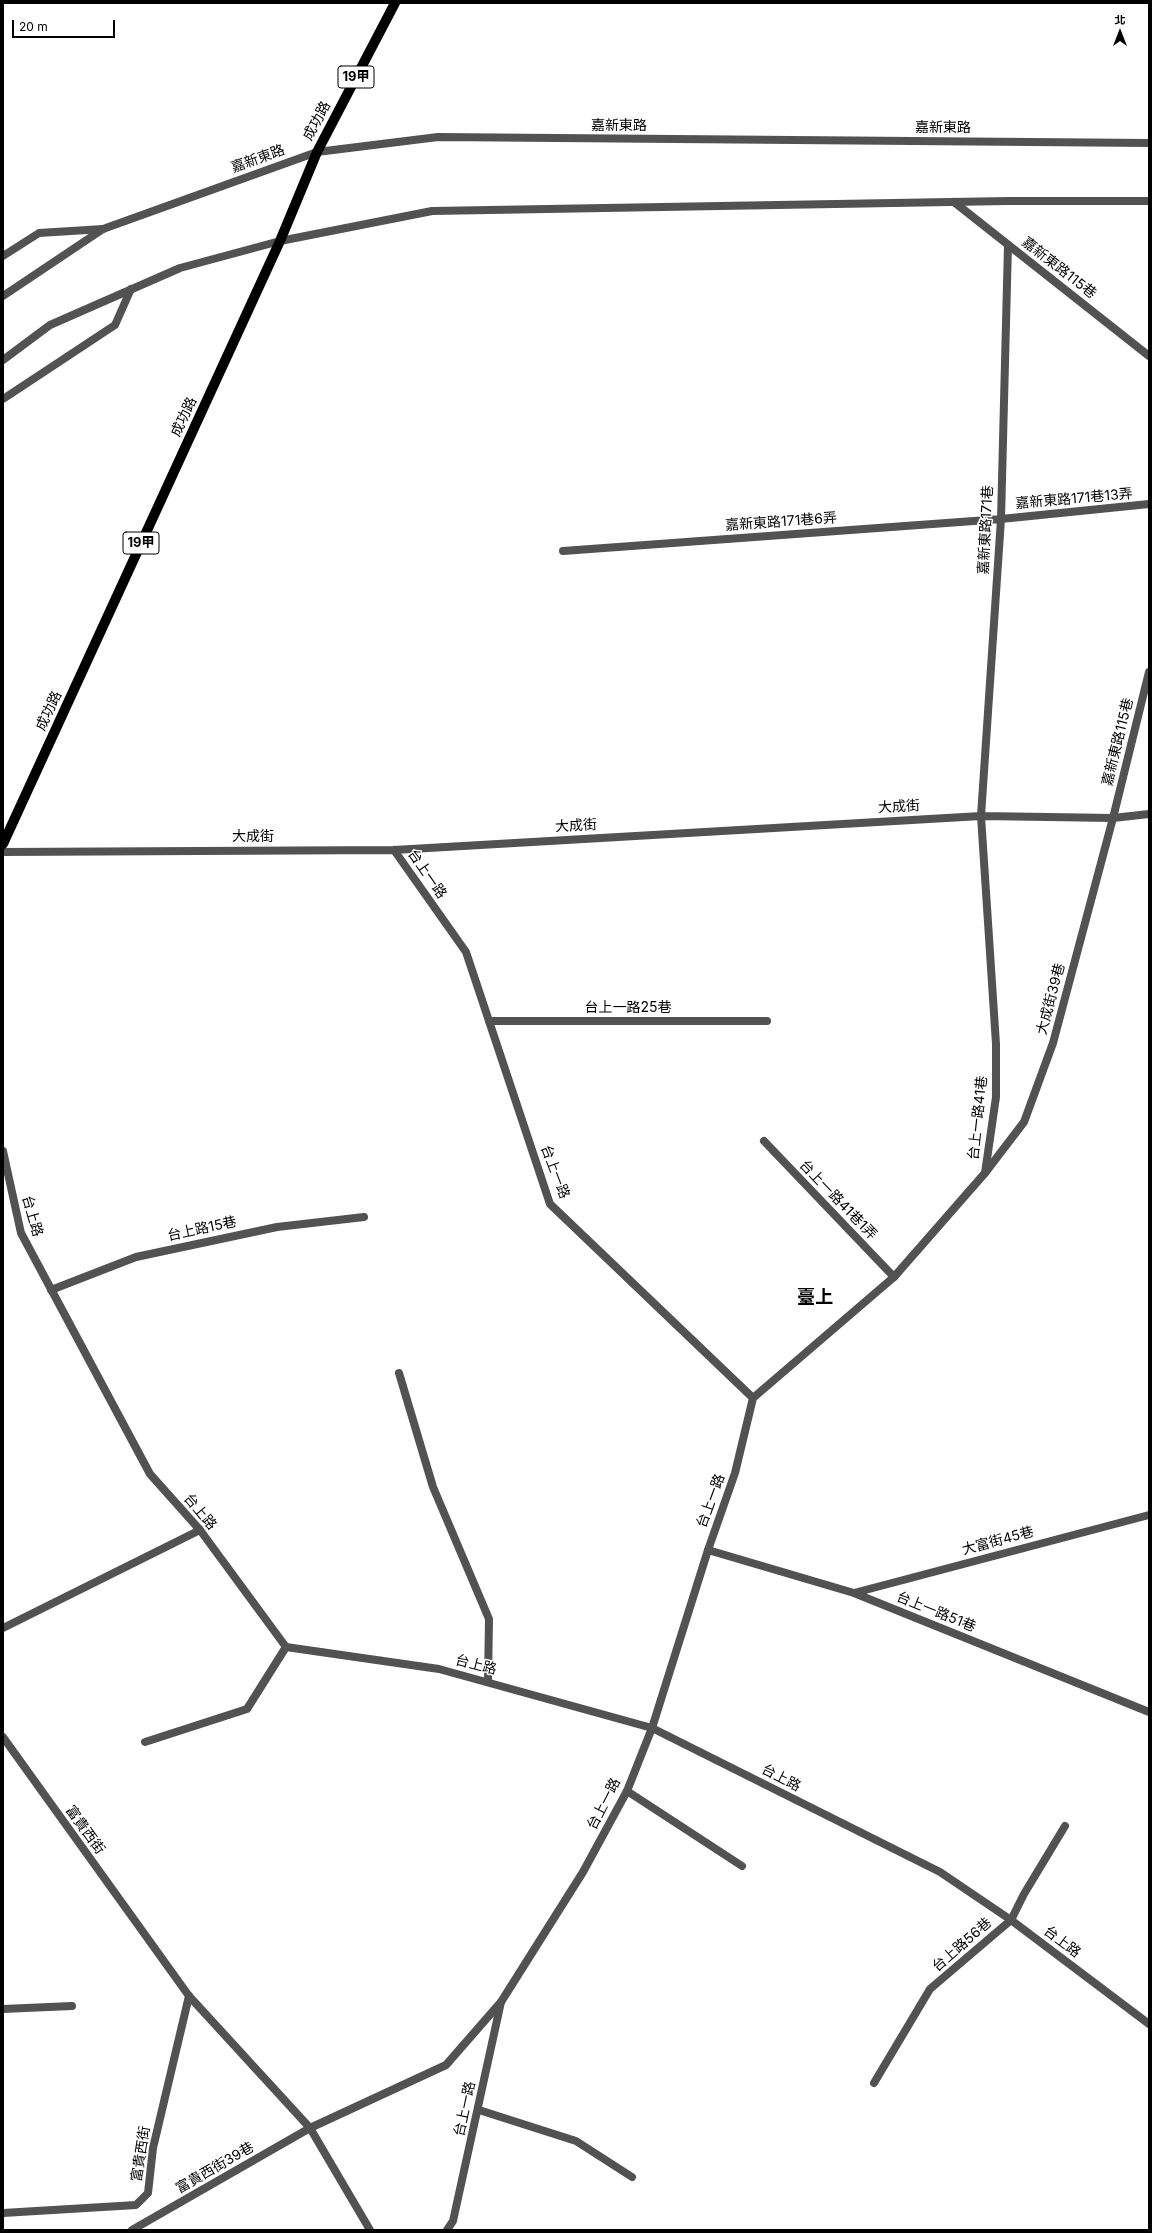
<!DOCTYPE html>
<meta charset="utf-8">
<style>
body{margin:0}
#map{position:relative;width:1152px;height:2233px;overflow:hidden;background:#fff;font-family:Inter,"Noto Sans TC",sans-serif}
canvas{display:block}
.frame{position:absolute;inset:0;border:4px solid #000;pointer-events:none}
.north{position:absolute;left:1100px;top:12px;width:40px;height:40px;-webkit-text-stroke:3px #fff;paint-order:stroke;rotate:0deg;font-size:11px;font-weight:700;line-height:16px;text-align:center;color:#000}
.north::after{content:'';display:block;margin:auto;width:14px;height:18px;background:#000;clip-path:polygon(50% 0,100% 100%,50% 72%,0 100%)}
.scale{position:absolute;left:12px;top:20px;width:103px;height:18px;box-sizing:border-box;border:2px solid #000;border-top:0;padding-left:5px;font-size:12px;line-height:14px;white-space:nowrap;color:#000;-webkit-text-stroke:3px #fff;paint-order:stroke}
</style>
<div id="map">
<canvas width="1152" height="2233"></canvas>
<div class="frame"></div>
<div class="north">北</div>
<div class="scale">20 m</div>
</div>
<script>
const c = document.querySelector('canvas').getContext('2d');
c.lineJoin = 'round';
function poly(rows) {
  const path = new Path2D();
  for (const r of rows) {
    path.moveTo(r[0], r[1]);
    for (let i = 2; i < r.length; i += 2) path.lineTo(r[i], r[i + 1]);
  }
  return path;
}
function strokePath(path, color, width, dash) {
  c.strokeStyle = color;
  c.lineWidth = width;
  c.lineCap = dash ? 'butt' : 'round';
  c.setLineDash(dash || []);
  c.stroke(path);
}
function label(font, color, halo, rows, align = 'center') {
  c.font = font + ' Inter,"Noto Sans TC",sans-serif';
  c.lineWidth = 3;
  c.setLineDash([]);
  c.textBaseline = 'middle';
  c.strokeStyle = halo;
  c.fillStyle = color;
  for (const [text, x, y, turn = 0] of rows) {
    c.save();
    c.translate(x, y);
    c.rotate((+turn || 0) * Math.PI / 180);
    c.textAlign = isNaN(turn) ? turn : align;
    if (halo) c.strokeText(text, 0, 0);
    c.fillText(text, 0, 0);
    c.restore();
  }
}
strokePath(poly([
 [563,551,1001,519,1149,504],
 [981,816,1001,519,1008,245],
 [489,1021,767,1021],
 [764,1141,894,1277],
 [985,1173,1024,1122,1053,1043,1113,818],
 [51,1290,136,1257,277,1227,364,1217],
 [399,1373,433,1487,489,1619,488,1681],
 [708,1550,854,1593,1149,1712],
 [854,1593,1149,1515],
 [3,1628,200,1530],
 [145,1742,247,1709,286,1647],
 [627,1791,742,1866],
 [3,2009,72,2006],
 [874,2083,930,1989,1011,1920,1024,1894,1065,1826],
 [479,2110,576,2141,632,2177],
 [3,2213,136,2205,148,2193,153,2148,189,1996],
 [132,2230,310,2128,446,2065,501,2002]
]), '#525252', 8);
strokePath(poly([
 [954,202,1149,356],
 [3,256,39,233,103,229],
 [3,399,115,325,131,289],
 [1113,818,1149,672],
 [394,850,466,952,550,1204,753,1398,735,1473,708,1550,652,1728,627,1791,583,1872,501,2002,453,2221,447,2230],
 [3,852,394,850,981,816,1113,818,1149,814],
 [3,1151,21,1233,150,1474,200,1530,286,1647,439,1669,652,1728,940,1872,1011,1920,1149,2024],
 [753,1398,894,1277,985,1173,996,1097,996,1044,981,816],
 [3,1737,189,1996,310,2128,370,2230]
]), '#525252', 8);
strokePath(poly([
 [3,296,103,229,317,152,438,137,1149,143],
 [3,360,50,325,180,268,280,241,432,211,1008,201,1149,201]
]), '#525252', 8);
strokePath(poly([
 [3,844,280,241,317,152,395,3]
]), '#000', 10);
for (const [x, y, w] of [
 [356,77,36],
 [141,543,36]
]) {
  const box = new Path2D();
  box.roundRect(x - w / 2, y - 11, w, 22, 3);
  c.fillStyle = '#fff';
  c.fill(box);
  strokePath(box, '#000', 1);
}
label('bold 13px', '#000', null, [
 ["19甲",356,77],
 ["19甲",141,543]
]);
label('14px', '#000', '#fff', [
 ["成功路",317,121,-62],
 ["嘉新東路",619,126],
 ["嘉新東路",943,128],
 ["嘉新東路",258,159,-20],
 ["嘉新東路115巷",1059,268,38],
 ["成功路",184,417,-65],
 ["嘉新東路171巷13弄",1074,499,-5],
 ["嘉新東路171巷6弄",781,522,-4],
 ["嘉新東路171巷",986,530,-87],
 ["成功路",49,711,-65],
 ["嘉新東路115巷",1118,742,-76],
 ["大成街",899,807,-3],
 ["大成街",576,826,-3],
 ["大成街",253,837],
 ["台上一路",427,874,55],
 ["大成街39巷",1051,999,-75],
 ["台上一路25巷",628,1008],
 ["台上一路41巷",978,1118,-84],
 ["台上一路",555,1172,69],
 ["台上一路41巷1弄",838,1200,46],
 ["台上路",32,1216,74],
 ["台上路15巷",202,1229,-12],
 ["台上一路",711,1501,-70],
 ["台上路",200,1512,50],
 ["大富街45巷",998,1541,-15],
 ["台上一路51巷",936,1612,22],
 ["台上路",476,1665,14],
 ["台上路",781,1778,27],
 ["台上一路",604,1804,-63],
 ["富貴西街",85,1830,54],
 ["台上路",1062,1942,37],
 ["台上路56巷",962,1945,-41],
 ["台上一路",465,2109,-78],
 ["富貴西街",141,2154,-81],
 ["富貴西街39巷",215,2168,-30]
]);
label('bold 18px', '#000', '#fff', [
 ["臺上",815,1298]
]);
</script>
